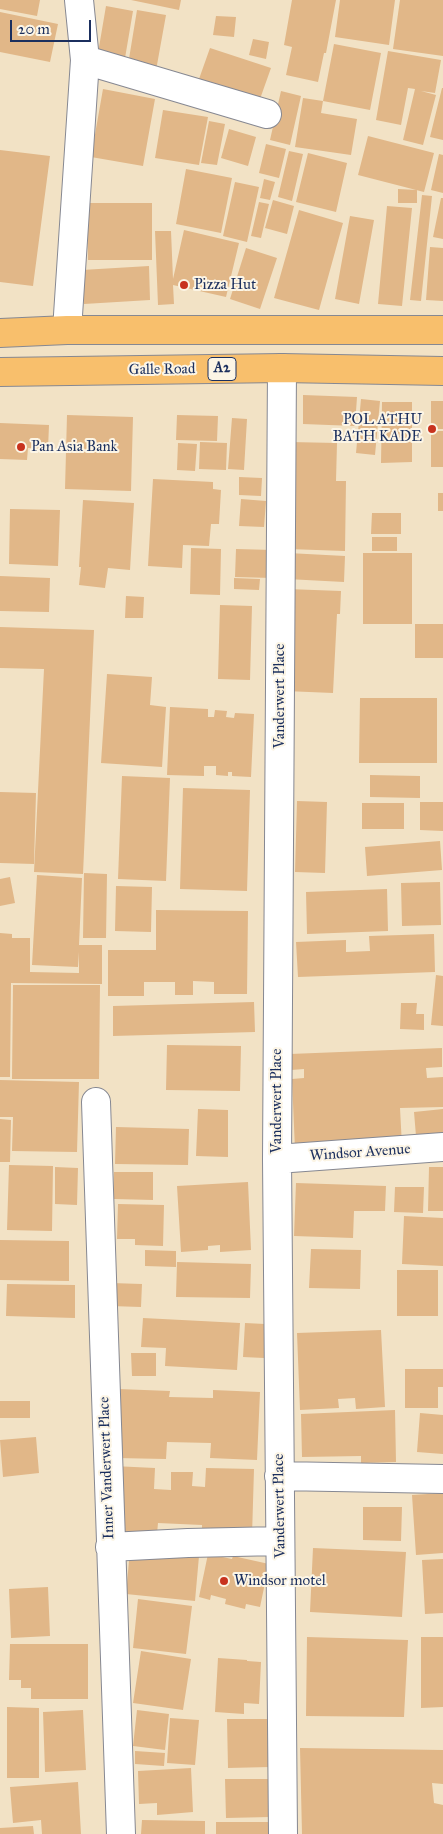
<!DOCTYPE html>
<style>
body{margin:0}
#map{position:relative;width:443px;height:1834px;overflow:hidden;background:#f2e2c5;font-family:"IM FELL Great Primer",serif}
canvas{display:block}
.scale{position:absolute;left:10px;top:20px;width:81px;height:22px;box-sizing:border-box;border:2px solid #1b2f5e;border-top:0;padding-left:6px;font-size:15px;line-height:18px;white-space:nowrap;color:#1b2f5e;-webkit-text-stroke:4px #fcf5e5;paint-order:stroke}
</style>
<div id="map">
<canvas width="443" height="1834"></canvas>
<div class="scale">20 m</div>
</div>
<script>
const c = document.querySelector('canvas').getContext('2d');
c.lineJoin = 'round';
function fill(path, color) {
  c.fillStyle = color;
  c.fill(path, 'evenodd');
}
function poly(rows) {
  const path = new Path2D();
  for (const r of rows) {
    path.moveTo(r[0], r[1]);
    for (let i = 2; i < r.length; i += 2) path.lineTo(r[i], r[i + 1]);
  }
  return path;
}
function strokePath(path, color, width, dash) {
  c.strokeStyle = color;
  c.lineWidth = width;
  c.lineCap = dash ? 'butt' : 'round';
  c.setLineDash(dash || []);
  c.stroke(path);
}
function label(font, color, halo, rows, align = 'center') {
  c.font = font + ' "IM FELL Great Primer",serif';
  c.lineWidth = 4;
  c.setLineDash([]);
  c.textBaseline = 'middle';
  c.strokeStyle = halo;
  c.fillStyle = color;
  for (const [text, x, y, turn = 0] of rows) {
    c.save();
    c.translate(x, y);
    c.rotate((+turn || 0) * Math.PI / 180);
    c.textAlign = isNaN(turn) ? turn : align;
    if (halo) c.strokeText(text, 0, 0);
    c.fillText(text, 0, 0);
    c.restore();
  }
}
fill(poly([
 [0,0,40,0,37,16,0,9],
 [131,0,181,0,179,10],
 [292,0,336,0,326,53,324,53,318,82,286,75,292,47,284,45],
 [340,0,395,0,389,45,335,37],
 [400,0,443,0,443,56,393,49],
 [106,6,133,11,125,58,98,53],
 [137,10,166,15,155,76,127,71],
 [0,12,58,24,50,62,0,52],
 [216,16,236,17,234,37,213,35],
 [253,39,269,42,266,59,249,55],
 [334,44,381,53,370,110,323,101],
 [210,48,271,68,260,99,199,79],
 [388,51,441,60,435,93,421,91,436,95,423,145,403,140,415,89,408,88,401,125,376,120],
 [442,88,443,88,443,140,430,137],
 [103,89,155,99,143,166,91,157],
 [281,91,301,96,290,145,270,140],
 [303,98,323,101,321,113,357,119,351,155,295,147],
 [163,110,208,117,199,165,155,158],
 [209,121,225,124,217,165,201,163],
 [229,129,256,137,248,166,221,158],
 [368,136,434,153,424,192,358,175],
 [266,144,286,149,279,178,259,173],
 [0,150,50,156,33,286,0,282],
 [289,151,303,154,292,201,278,197],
 [308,153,347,163,336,212,296,202],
 [439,154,443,155,443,193,431,190],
 [186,169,232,178,221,233,176,224],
 [264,179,275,182,270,200,260,198],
 [235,182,259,187,247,242,223,236],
 [398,189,417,190,417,203,398,203],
 [422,195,432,196,421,301,410,300],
 [441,198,443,198,443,239,433,237],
 [273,200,294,206,287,234,265,228],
 [259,202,269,204,261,238,251,236],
 [87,203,152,203,152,260,88,260],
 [387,206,412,208,402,306,378,304],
 [299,210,343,223,319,310,274,298],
 [350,216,374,220,359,304,335,299],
 [184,230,239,243,226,297,173,285,174,304,158,305,155,231,171,231,173,279],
 [430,247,443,248,443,301,426,300],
 [246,248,277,258,260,309,230,299],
 [149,266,150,300,84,304,82,270],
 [303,395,357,397,355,426,303,424],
 [361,399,380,401,375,455,356,453],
 [431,401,443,401,443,429,431,429],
 [382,402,412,402,412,462,381,463],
 [67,415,133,417,131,491,65,489],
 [177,415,218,416,217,441,176,440],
 [232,418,247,419,244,470,228,469],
 [0,423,49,425,48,449,28,448,27,460,0,459],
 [431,431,443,431,443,467,431,467],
 [200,442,227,443,226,470,199,469],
 [290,442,337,443,336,481,346,481,345,551,288,549],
 [178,443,197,444,195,471,177,470],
 [239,477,262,478,261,496,239,495],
 [153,479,213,482,213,489,221,490,219,524,211,524,209,546,183,545,182,568,148,566],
 [438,493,443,493,443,511,438,511],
 [241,499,266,501,264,527,239,526],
 [83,500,134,503,130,570,108,568,105,588,79,585,81,567,79,567],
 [10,509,60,510,58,566,9,564],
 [372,513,401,513,401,534,371,534],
 [372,537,397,537,397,551,372,551],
 [191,548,221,549,220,595,190,594],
 [236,549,273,550,272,578,235,577],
 [288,553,345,556,344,582,287,579],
 [363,553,412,553,412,624,363,624],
 [0,576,50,578,49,612,0,611],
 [234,578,260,579,259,590,234,589],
 [287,589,341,591,340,614,337,614,333,693,285,691],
 [126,596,144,597,143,618,125,618],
 [220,605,252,606,250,680,218,679],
 [415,624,443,624,443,658,415,658],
 [0,627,94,630,83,874,34,872,44,669,0,668],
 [107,674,152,677,150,705,166,707,162,767,101,763],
 [360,698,437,698,437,763,359,763],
 [170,707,208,709,208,717,214,717,215,710,227,711,226,717,234,718,235,713,254,714,251,777,232,776,232,772,228,772,228,776,216,775,216,766,204,766,204,776,167,775],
 [370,775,420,776,420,798,370,797],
 [122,776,170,778,166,881,118,879],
 [183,788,250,790,247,891,180,889],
 [0,792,36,793,34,864,0,863],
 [297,801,327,802,325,873,295,872],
 [420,802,443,802,443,831,420,830],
 [362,803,404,803,404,829,362,829],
 [440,841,442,870,367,876,365,847],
 [84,873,107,874,106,938,83,938],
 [37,875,82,878,79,945,102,945,102,984,11,983,10,1077,0,1077,0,933,12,934,12,938,30,938,30,972,79,973,79,952,78,967,32,965],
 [10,877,15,903,0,906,0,879],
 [440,882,441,925,402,926,401,883],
 [116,886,152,887,151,932,115,931],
 [387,889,388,931,307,934,306,892],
 [156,910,248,911,247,994,214,994,214,982,193,981,193,995,175,995,175,982,144,982,144,996,108,996,108,950,156,950],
 [434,934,435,972,298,977,296,942,346,940,346,952,370,951,369,936],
 [436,975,443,976,443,1026,431,1025],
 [13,985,100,985,99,1079,12,1079],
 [254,1002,255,1032,113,1036,113,1006],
 [401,1003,417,1003,416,1014,424,1014,424,1030,400,1029],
 [167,1045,241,1046,240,1091,166,1090],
 [442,1048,442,1067,426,1068,427,1078,443,1077,443,1107,400,1108,402,1146,295,1150,292,1079,304,1078,304,1069,291,1070,290,1054],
 [0,1080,79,1082,77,1152,12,1151,13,1117,0,1117],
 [198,1109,228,1110,228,1157,196,1156],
 [443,1109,443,1134,416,1136,414,1112],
 [0,1119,11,1120,10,1162,0,1162],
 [116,1127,189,1129,188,1165,115,1164],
 [9,1165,53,1166,52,1231,7,1230],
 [55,1167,78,1168,77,1205,55,1204],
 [429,1167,443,1167,443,1211,428,1211],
 [114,1172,153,1172,153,1200,114,1199],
 [248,1182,251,1250,220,1252,220,1245,208,1246,208,1250,181,1252,177,1186],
 [296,1183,386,1186,385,1211,354,1211,353,1238,294,1236],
 [395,1187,424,1187,423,1213,394,1212],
 [118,1204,164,1205,163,1246,135,1245,135,1239,117,1239],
 [404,1216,443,1218,443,1266,402,1264],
 [0,1240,69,1241,69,1281,0,1280],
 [311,1249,361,1250,360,1289,309,1288],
 [145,1250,176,1251,176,1267,145,1266],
 [177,1262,251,1264,250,1298,176,1297],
 [397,1270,438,1270,438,1316,397,1316],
 [111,1283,142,1284,141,1307,110,1306],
 [7,1284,75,1285,75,1318,6,1316],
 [143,1318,240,1323,237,1370,165,1366,166,1348,141,1347],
 [245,1323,265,1324,264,1358,243,1357],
 [381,1330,385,1407,356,1409,355,1398,338,1399,339,1408,300,1410,297,1333],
 [131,1353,156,1353,156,1376,132,1376],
 [405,1369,443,1369,443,1387,438,1387,438,1408,405,1408],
 [118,1389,170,1391,169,1397,213,1398,213,1390,260,1392,257,1460,210,1458,211,1443,167,1442,166,1459,116,1458],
 [0,1401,30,1401,30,1418,0,1418],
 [395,1410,396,1462,361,1463,361,1456,302,1457,301,1414],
 [420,1413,443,1415,443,1454,417,1452],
 [36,1437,39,1473,3,1477,0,1440],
 [113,1466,155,1468,154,1489,171,1490,171,1472,193,1472,192,1486,205,1487,206,1468,254,1469,252,1536,202,1535,202,1525,158,1523,157,1534,112,1532],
 [443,1493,443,1553,416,1555,412,1495],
 [363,1507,402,1507,401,1541,363,1540],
 [313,1548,406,1552,402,1617,310,1612],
 [130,1550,199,1556,195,1601,126,1594],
 [208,1554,232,1559,233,1556,269,1564,260,1607,246,1604,245,1609,225,1604,226,1599,211,1595,210,1600,199,1597],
 [443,1559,443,1613,425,1614,422,1560],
 [48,1587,50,1636,11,1638,9,1589],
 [138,1599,192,1606,186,1654,133,1648],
 [307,1637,408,1640,404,1717,306,1716],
 [421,1637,443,1637,443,1707,421,1708],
 [10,1644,88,1644,88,1699,31,1699,31,1688,21,1688,21,1680,9,1680],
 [141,1651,191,1659,183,1710,133,1703],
 [218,1658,247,1660,247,1661,261,1662,259,1704,244,1703,244,1714,215,1712],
 [7,1707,39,1708,39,1778,7,1778],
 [83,1710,86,1770,45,1772,43,1712],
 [137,1710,169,1714,165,1750,133,1746],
 [170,1718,199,1720,195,1765,167,1763],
 [227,1719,270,1719,270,1767,228,1768],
 [300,1748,443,1750,443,1784,432,1783,434,1803,443,1805,443,1834,302,1834],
 [135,1751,165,1753,164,1766,135,1764],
 [191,1768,193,1812,157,1815,157,1803,139,1804,138,1771],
 [225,1779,269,1779,270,1817,226,1818],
 [78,1782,81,1834,42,1834,41,1820,13,1823,10,1787],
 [142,1820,205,1821,205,1834,141,1834],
 [216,1822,268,1822,269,1834,216,1834],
 [33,1826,34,1834,0,1834,0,1828]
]), '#e1b788');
const street = poly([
 [85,60,267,114],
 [67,330,85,60,79,0],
 [282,368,277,1159,283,1834],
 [96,1102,121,1834],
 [277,1159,443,1147],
 [279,1476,443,1479],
 [110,1547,188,1543,280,1541]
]);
const highway = poly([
 [0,333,67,330,443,330],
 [0,372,282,368,443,371]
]);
strokePath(street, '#868892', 30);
strokePath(highway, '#868892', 30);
strokePath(street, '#fff', 28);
strokePath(highway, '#f8bf6c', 28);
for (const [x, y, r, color] of [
 [184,285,5,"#c8321e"],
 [432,429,5,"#c8321e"],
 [21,447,5,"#c8321e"],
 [224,1581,5,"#c8321e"]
]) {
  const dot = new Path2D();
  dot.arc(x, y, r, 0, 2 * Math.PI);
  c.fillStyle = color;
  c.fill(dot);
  strokePath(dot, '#fcf5e5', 2);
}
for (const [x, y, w] of [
 [222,369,28]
]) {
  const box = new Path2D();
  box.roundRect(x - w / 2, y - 11.5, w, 23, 4);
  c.fillStyle = '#fcf5e5';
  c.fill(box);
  strokePath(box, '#1b2f5e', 1);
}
label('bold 14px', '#1b2f5e', null, [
 ["A2",222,369]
]);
label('15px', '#1b2f5e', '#fcf5e5', [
 ["Pizza Hut",194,285],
 ["POL ATHU",422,420,"right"],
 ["BATH KADE",422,437,"right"],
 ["Pan Asia Bank",31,447],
 ["Windsor motel",234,1581]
], 'left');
label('15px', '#1b2f5e', '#fcf5e5', [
 ["Galle Road",162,370,-1],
 ["Vanderwert Place",280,696,-90],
 ["Vanderwert Place",277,1101,-90],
 ["Windsor Avenue",360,1153,-4],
 ["Inner Vanderwert Place",107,1468,-92],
 ["Vanderwert Place",280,1506,-91]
]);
</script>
